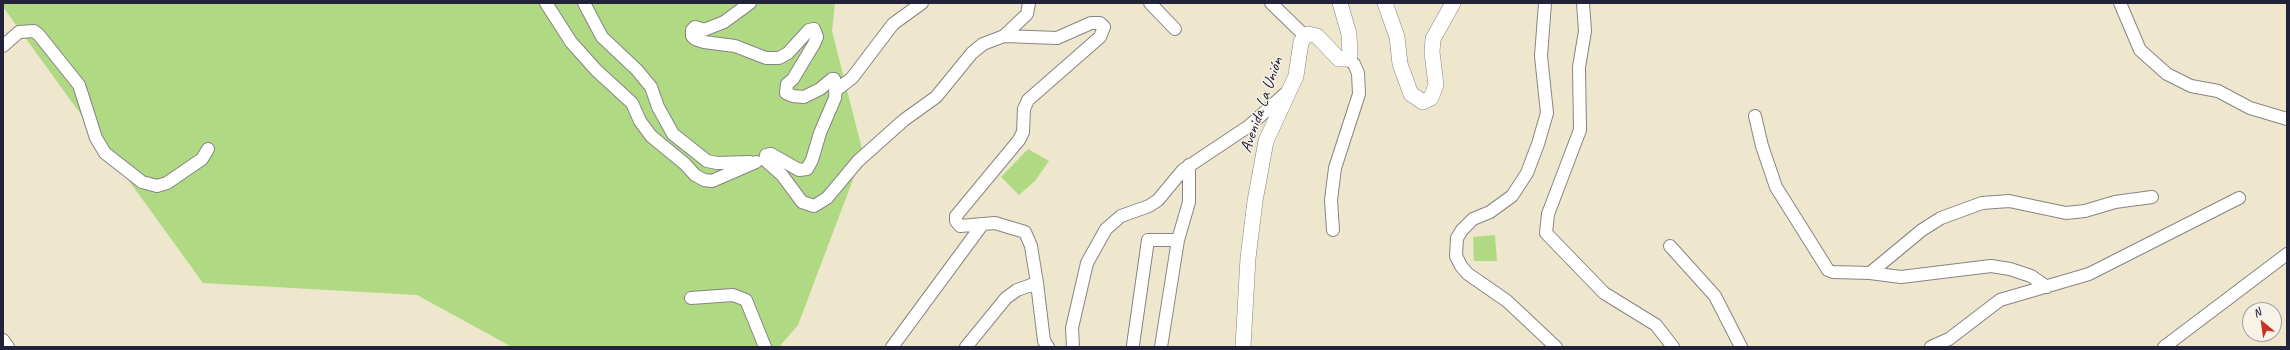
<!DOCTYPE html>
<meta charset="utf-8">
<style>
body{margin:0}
#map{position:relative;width:2290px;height:350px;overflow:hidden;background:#eee7cd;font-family:Caveat,sans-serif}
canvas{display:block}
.frame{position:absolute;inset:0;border:4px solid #22223b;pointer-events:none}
.north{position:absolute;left:2242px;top:302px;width:40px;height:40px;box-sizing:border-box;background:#f7f3e8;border:1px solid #a29fa3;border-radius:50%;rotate:331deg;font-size:11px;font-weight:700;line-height:16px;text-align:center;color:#22223b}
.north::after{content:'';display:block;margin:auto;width:14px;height:18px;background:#c8321e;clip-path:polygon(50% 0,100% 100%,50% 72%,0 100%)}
</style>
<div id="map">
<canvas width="2290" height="350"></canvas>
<div class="frame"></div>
<div class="north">N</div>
</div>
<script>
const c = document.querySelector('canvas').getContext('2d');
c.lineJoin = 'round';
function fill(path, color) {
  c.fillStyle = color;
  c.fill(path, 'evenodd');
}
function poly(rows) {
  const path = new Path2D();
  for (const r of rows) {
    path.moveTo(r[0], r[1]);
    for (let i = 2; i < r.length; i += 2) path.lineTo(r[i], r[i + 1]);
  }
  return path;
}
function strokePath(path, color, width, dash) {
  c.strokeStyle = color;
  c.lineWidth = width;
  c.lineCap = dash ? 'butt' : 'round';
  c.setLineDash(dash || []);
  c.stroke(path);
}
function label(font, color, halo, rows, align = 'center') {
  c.font = font + ' Caveat,sans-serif';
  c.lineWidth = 3;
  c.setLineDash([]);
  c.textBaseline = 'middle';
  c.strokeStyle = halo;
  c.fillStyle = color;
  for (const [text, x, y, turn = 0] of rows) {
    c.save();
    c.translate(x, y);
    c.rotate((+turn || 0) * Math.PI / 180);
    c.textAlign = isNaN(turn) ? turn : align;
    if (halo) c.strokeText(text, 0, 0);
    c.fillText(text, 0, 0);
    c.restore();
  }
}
fill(poly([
 [3,3,835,3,832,31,863,153,798,325,779,347,512,347,417,295,203,283,3,7],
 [1028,149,1049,161,1035,181,1019,195,1001,177],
 [1495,235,1497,261,1474,261,1473,237]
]), '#b0d984');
const minor = poly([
 [546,3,571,42,596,70,632,103,640,121,651,136,685,164,695,175,704,180,712,181,756,162],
 [584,3,602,37,637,70,651,87,658,107,673,134,707,161,717,163,750,162],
 [750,3,724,22,704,30,695,27,692,30,692,36,695,39,704,42,735,46,766,58,779,58,788,53,809,30,814,29,817,37,814,44,793,79,787,84,786,93,793,96,804,97,820,89,832,79,834,79,836,85,835,98,820,133,812,160,807,169,799,170,771,154,766,155,765,160],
 [1150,3,1175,29],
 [1271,3,1305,36],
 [1545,3,1541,56,1547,113,1538,144,1527,173,1512,196,1490,212,1473,219,1462,230,1457,238,1456,256,1461,266,1468,274,1507,301,1556,347],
 [1583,3,1585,31,1579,67,1580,130,1548,214,1546,233,1604,293,1656,325,1673,347],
 [2120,3,2140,50,2167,74,2191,86,2218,91,2250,108,2287,119],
 [1004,36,1027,14,1029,3],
 [3,46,19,32,34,31,39,35,79,85,96,138,105,153,142,182,157,186,167,183,202,159,208,149],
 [835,91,852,78,893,24,922,3],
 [1755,116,1762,146,1776,187,1828,270,1833,272,1870,273,1901,277,1991,266,2010,269,2031,276,2047,287],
 [765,160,782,175,802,202,814,206,827,198,858,161,904,120,936,97,972,53,983,44,1004,36,1057,38,1091,23,1100,23,1104,27,1100,37,1028,100,1024,109,1023,132,1019,140,956,216,956,221,960,226,995,223,1025,232,1031,246,1037,283,1044,341,1048,347],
 [1333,230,1331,200,1335,168,1359,94,1358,73,1354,64,1348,59],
 [1670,246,1715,296,1741,347],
 [1870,273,1922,230,1941,218,1982,203,2009,201,2066,213,2085,211,2115,202,2152,197],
 [691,298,733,295,746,300,765,347],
 [3,340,8,347],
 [1133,345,1148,240,1178,240],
 [892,347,982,225],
 [966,347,1006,298,1017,290,1037,283],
 [1073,347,1072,328,1087,263,1106,229,1121,216,1149,206,1158,200,1183,170,1249,126,1286,93],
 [1161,347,1178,240,1189,202,1189,165],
 [1931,347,1949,339,2000,300,2089,274,2239,198],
 [2164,347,2287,254]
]);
const major = poly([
 [1385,3,1397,37,1400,64,1411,94,1423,102,1431,98,1436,85,1432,52,1433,39,1453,3],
 [1243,347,1248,258,1255,201,1266,141,1296,76,1301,42,1305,36,1308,34,1317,36,1339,59,1348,59,1350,56,1349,34,1340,3]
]);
strokePath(minor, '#888484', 14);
strokePath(major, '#888484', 16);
strokePath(minor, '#fff', 12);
strokePath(major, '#fff', 15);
label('17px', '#22223b', '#f7f3e8', [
 ["Avenida La Unión",1262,105,-71]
]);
</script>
